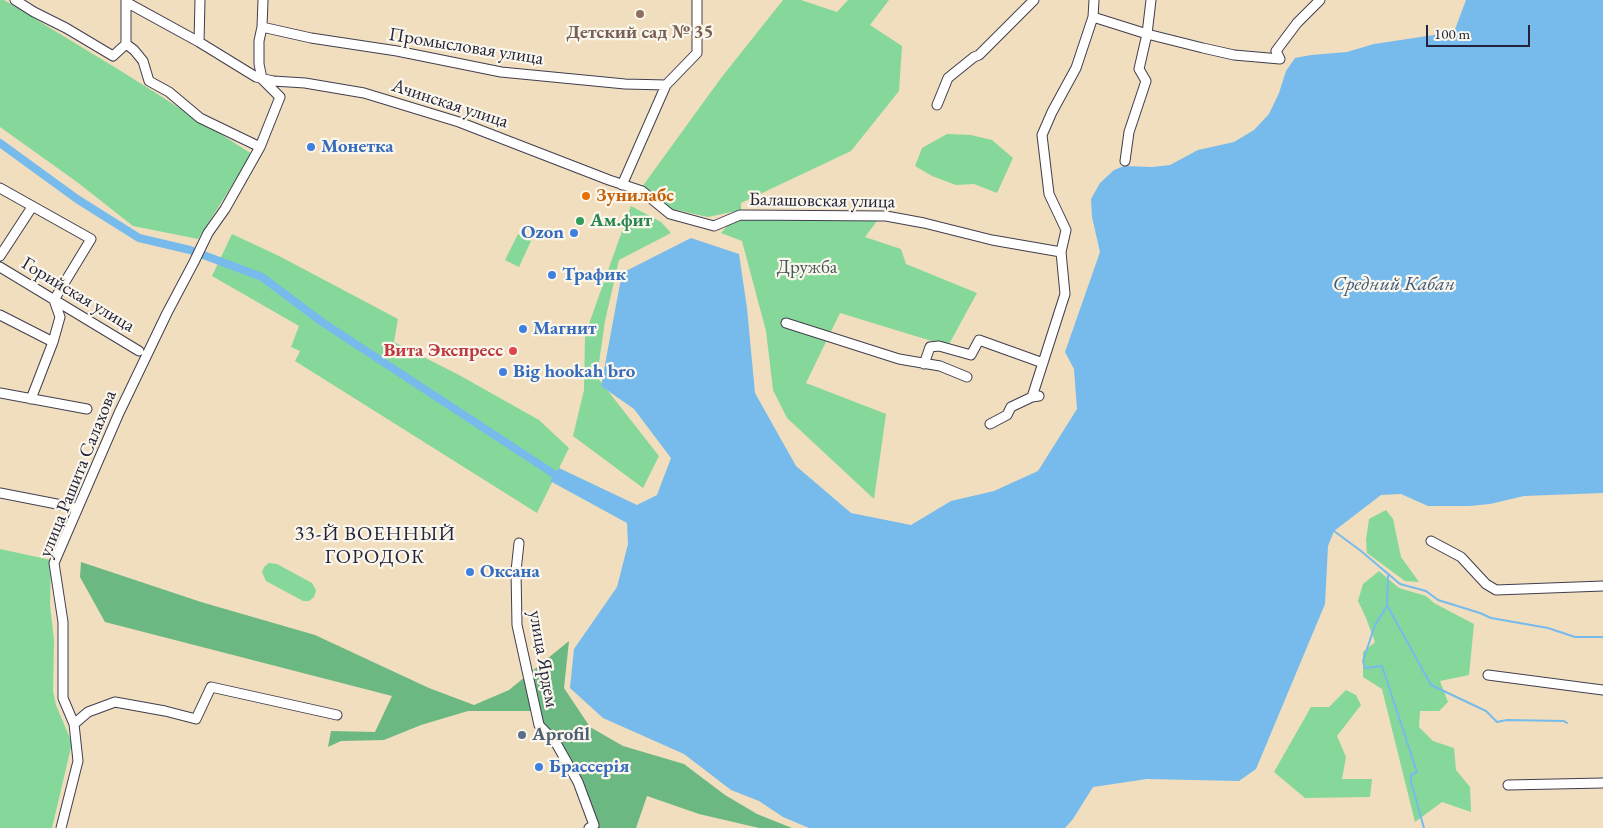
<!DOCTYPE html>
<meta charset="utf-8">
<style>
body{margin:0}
#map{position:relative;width:1603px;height:828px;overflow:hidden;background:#f1debe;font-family:"EB Garamond",serif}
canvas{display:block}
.scale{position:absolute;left:1426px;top:25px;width:104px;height:22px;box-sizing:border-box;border:2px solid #22223b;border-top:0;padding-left:6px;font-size:15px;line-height:18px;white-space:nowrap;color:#22223b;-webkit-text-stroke:4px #fbf7ec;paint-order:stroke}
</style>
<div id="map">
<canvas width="1603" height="828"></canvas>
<div class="scale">100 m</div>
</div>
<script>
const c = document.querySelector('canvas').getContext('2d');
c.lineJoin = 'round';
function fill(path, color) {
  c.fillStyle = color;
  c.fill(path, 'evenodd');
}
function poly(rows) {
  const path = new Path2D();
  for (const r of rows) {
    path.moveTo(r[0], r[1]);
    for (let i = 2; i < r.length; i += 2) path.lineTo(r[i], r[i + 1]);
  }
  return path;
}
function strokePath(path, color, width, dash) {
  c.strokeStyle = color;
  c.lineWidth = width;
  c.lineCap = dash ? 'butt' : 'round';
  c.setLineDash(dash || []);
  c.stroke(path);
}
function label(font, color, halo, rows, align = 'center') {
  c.font = font + ' "EB Garamond",serif';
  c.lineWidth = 4.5;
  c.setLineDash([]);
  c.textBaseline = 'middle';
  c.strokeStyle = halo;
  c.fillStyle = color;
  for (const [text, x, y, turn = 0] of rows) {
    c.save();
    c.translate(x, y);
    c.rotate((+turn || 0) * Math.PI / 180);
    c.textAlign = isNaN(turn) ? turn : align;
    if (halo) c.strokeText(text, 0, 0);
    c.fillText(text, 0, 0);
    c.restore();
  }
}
fill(poly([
 [0,0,4,0,121,71,252,154,198,239,133,226,77,182,0,127],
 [783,0,801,0,837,12,848,0,889,0,870,25,902,46,899,91,851,151,741,203,741,210,883,213,865,237,901,249,906,264,977,293,948,346,840,313,806,383,886,414,874,499,787,418,773,390,766,331,742,241,721,233,741,210,708,217,663,207,642,187,721,78],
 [947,134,971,135,992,140,1013,158,997,193,974,184,956,185,932,176,915,166,922,148],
 [631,206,661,222,671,233,619,260,605,321,597,377,659,456,643,488,573,436,584,390,585,335],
 [232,234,279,256,398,319,394,342,459,375,539,420,569,448,537,513,295,361,300,351,291,347,299,326,212,276],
 [518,234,531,241,519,267,505,260],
 [1386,510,1393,519,1401,557,1419,582,1405,581,1367,553,1366,540,1369,519],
 [0,549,51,560,50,605,54,640,53,691,56,705,72,743,52,828,0,828],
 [269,563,277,564,312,583,316,590,314,597,309,601,303,601,266,581,262,572,264,567],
 [1379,571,1399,588,1426,596,1434,603,1474,624,1469,675,1440,681,1448,702,1439,711,1420,711,1419,727,1433,741,1454,748,1456,770,1470,787,1471,812,1442,802,1415,822,1382,689,1363,677,1363,652,1375,642,1366,618,1358,601,1363,584],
 [1346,690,1356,695,1361,705,1337,736,1346,757,1342,779,1372,779,1370,797,1305,798,1274,772,1311,707,1329,707]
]), '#85d89a');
fill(poly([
 [81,562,201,602,315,635,429,688,474,705,509,690,569,641,564,688,590,727,623,746,684,764,725,795,757,814,792,828,759,828,699,814,647,796,636,828,589,828,595,814,574,764,537,728,534,711,468,711,421,725,384,740,341,741,328,747,331,731,375,732,392,696,105,622,80,577]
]), '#6cb882');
fill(poly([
 [1466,0,1603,0,1603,493,1524,496,1490,504,1469,506,1428,506,1401,494,1381,495,1334,531,1328,546,1325,604,1256,769,1239,781,1147,779,1093,787,1073,819,1065,828,809,828,783,817,759,801,731,790,684,754,603,718,570,688,574,649,617,587,628,544,627,523,550,481,559,468,637,505,657,495,671,458,634,409,601,386,622,273,691,238,739,254,747,308,755,393,796,466,851,513,911,525,951,501,994,491,1038,471,1077,409,1074,369,1065,352,1100,252,1092,217,1091,199,1100,183,1114,170,1124,166,1152,167,1170,165,1198,150,1234,142,1254,130,1269,114,1279,93,1286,71,1295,58,1311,55,1347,52,1374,44,1454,32]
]), '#76bbec');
strokePath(poly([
 [1334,531,1361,551,1400,584,1426,591,1438,600,1480,613,1491,618,1548,628,1575,637,1603,637],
 [1388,576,1387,606,1375,625,1363,661,1365,668,1382,666,1417,772,1411,775,1411,782,1424,828],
 [1388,607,1431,685,1486,711,1497,722,1507,720,1564,721,1567,723]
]), '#76bbec', 2);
strokePath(poly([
 [0,143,77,199,139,238,190,250,262,277,322,322,554,474]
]), '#76bbec', 8);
const street = poly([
 [15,0,34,12,66,28,113,56,126,44,126,0],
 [126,2,199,42,256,77,273,81,305,83,364,93,459,122,609,180,642,191,670,214,714,226,740,215,886,216,924,223,992,240,1061,252],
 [1093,17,1147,34,1203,48,1234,55,1280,59,1276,51,1297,23,1320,0],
 [262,27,311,38,397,51,501,72,625,84,666,85],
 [199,42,200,0],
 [126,44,134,50,143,61,149,81,169,92,200,118,260,147],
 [262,79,259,64,259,41,262,27,263,0],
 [937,105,948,78,974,57,979,55,1034,0],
 [1125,161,1129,132,1146,81,1139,69,1147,34,1151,0],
 [622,185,666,85,697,53,697,0],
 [0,188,91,239,54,300,60,317,53,342,31,399],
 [0,256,32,207],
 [0,267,139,351],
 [0,315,53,342],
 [786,323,899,359,940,366,967,377],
 [924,364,930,347,939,346,971,355,979,340,1043,363],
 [0,393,87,409],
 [1032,397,1065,294,1061,252,1066,230,1049,194,1042,135,1052,112,1076,68,1093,17,1094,0],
 [990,424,1007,415,1011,407,1032,397,1039,396],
 [0,493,72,507],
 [1431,541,1461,557,1486,584,1496,590,1603,586],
 [519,543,516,571,517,625,539,725,556,743,578,782,594,825,589,828],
 [1488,675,1603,690],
 [74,724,88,712,115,702,165,711,196,719,211,687,337,715],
 [1508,785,1603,783],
 [61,828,78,761,74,724,63,698,63,622,54,563,119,413,167,313,194,262,208,233,225,209,260,147,280,97,262,79]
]);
strokePath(street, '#413e4f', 11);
strokePath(street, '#fff', 9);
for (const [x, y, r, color] of [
 [640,14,5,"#8d6e63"],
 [311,147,5,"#3f7fe0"],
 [586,196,5,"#e8710a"],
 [580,221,5,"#2e9e5b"],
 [574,233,5,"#3f7fe0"],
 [552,275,5,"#3f7fe0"],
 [523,329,5,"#3f7fe0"],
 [513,351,5,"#e0444e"],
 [503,372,5,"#3f7fe0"],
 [470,572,5,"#3f7fe0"],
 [522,735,5,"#5c6f8a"],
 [539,767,5,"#3f7fe0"]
]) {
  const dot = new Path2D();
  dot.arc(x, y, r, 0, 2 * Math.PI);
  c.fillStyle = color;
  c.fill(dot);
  strokePath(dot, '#fbf7ec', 2);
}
label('bold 19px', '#785e54', '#fbf7ec', [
 ["Детский сад № 35",640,33]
]);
label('19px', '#22223b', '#fbf7ec', [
 ["Промысловая улица",466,47,9],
 ["Ачинская улица",450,104,18],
 ["Балашовская улица",822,201,1],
 ["Горийская улица",78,295,31],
 ["улица Рашита Салахова",78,474,-68],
 ["улица Ярдем",543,659,80]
]);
label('bold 19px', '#366cbe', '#fbf7ec', [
 ["Монетка",321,147],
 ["Ozon",564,233,"right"],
 ["Трафик",562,275],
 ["Магнит",533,329],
 ["Big hookah bro",513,372],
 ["Оксана",480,572],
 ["Брассерiя",549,767]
], 'left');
label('bold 19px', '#c56008', '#fbf7ec', [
 ["Зунилабс",596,196]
], 'left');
label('bold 19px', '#27864d', '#fbf7ec', [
 ["Ам.фит",590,221]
], 'left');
label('19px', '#405958', '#fbf7ec', [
 ["Дружба",807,268]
]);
label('bold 19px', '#be3a42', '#fbf7ec', [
 ["Вита Экспресс",503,351]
], 'right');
label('bold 19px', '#4e5e75', '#fbf7ec', [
 ["Aprofil",532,735]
], 'left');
label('italic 20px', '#3f5879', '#fbf7ec', [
 ["Средний Кабан",1394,285]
]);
c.letterSpacing = '1px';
label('20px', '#22223b', '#fbf7ec', [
 ["33-Й ВОЕННЫЙ",375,535],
 ["ГОРОДОК",375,558]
]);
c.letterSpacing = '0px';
</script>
